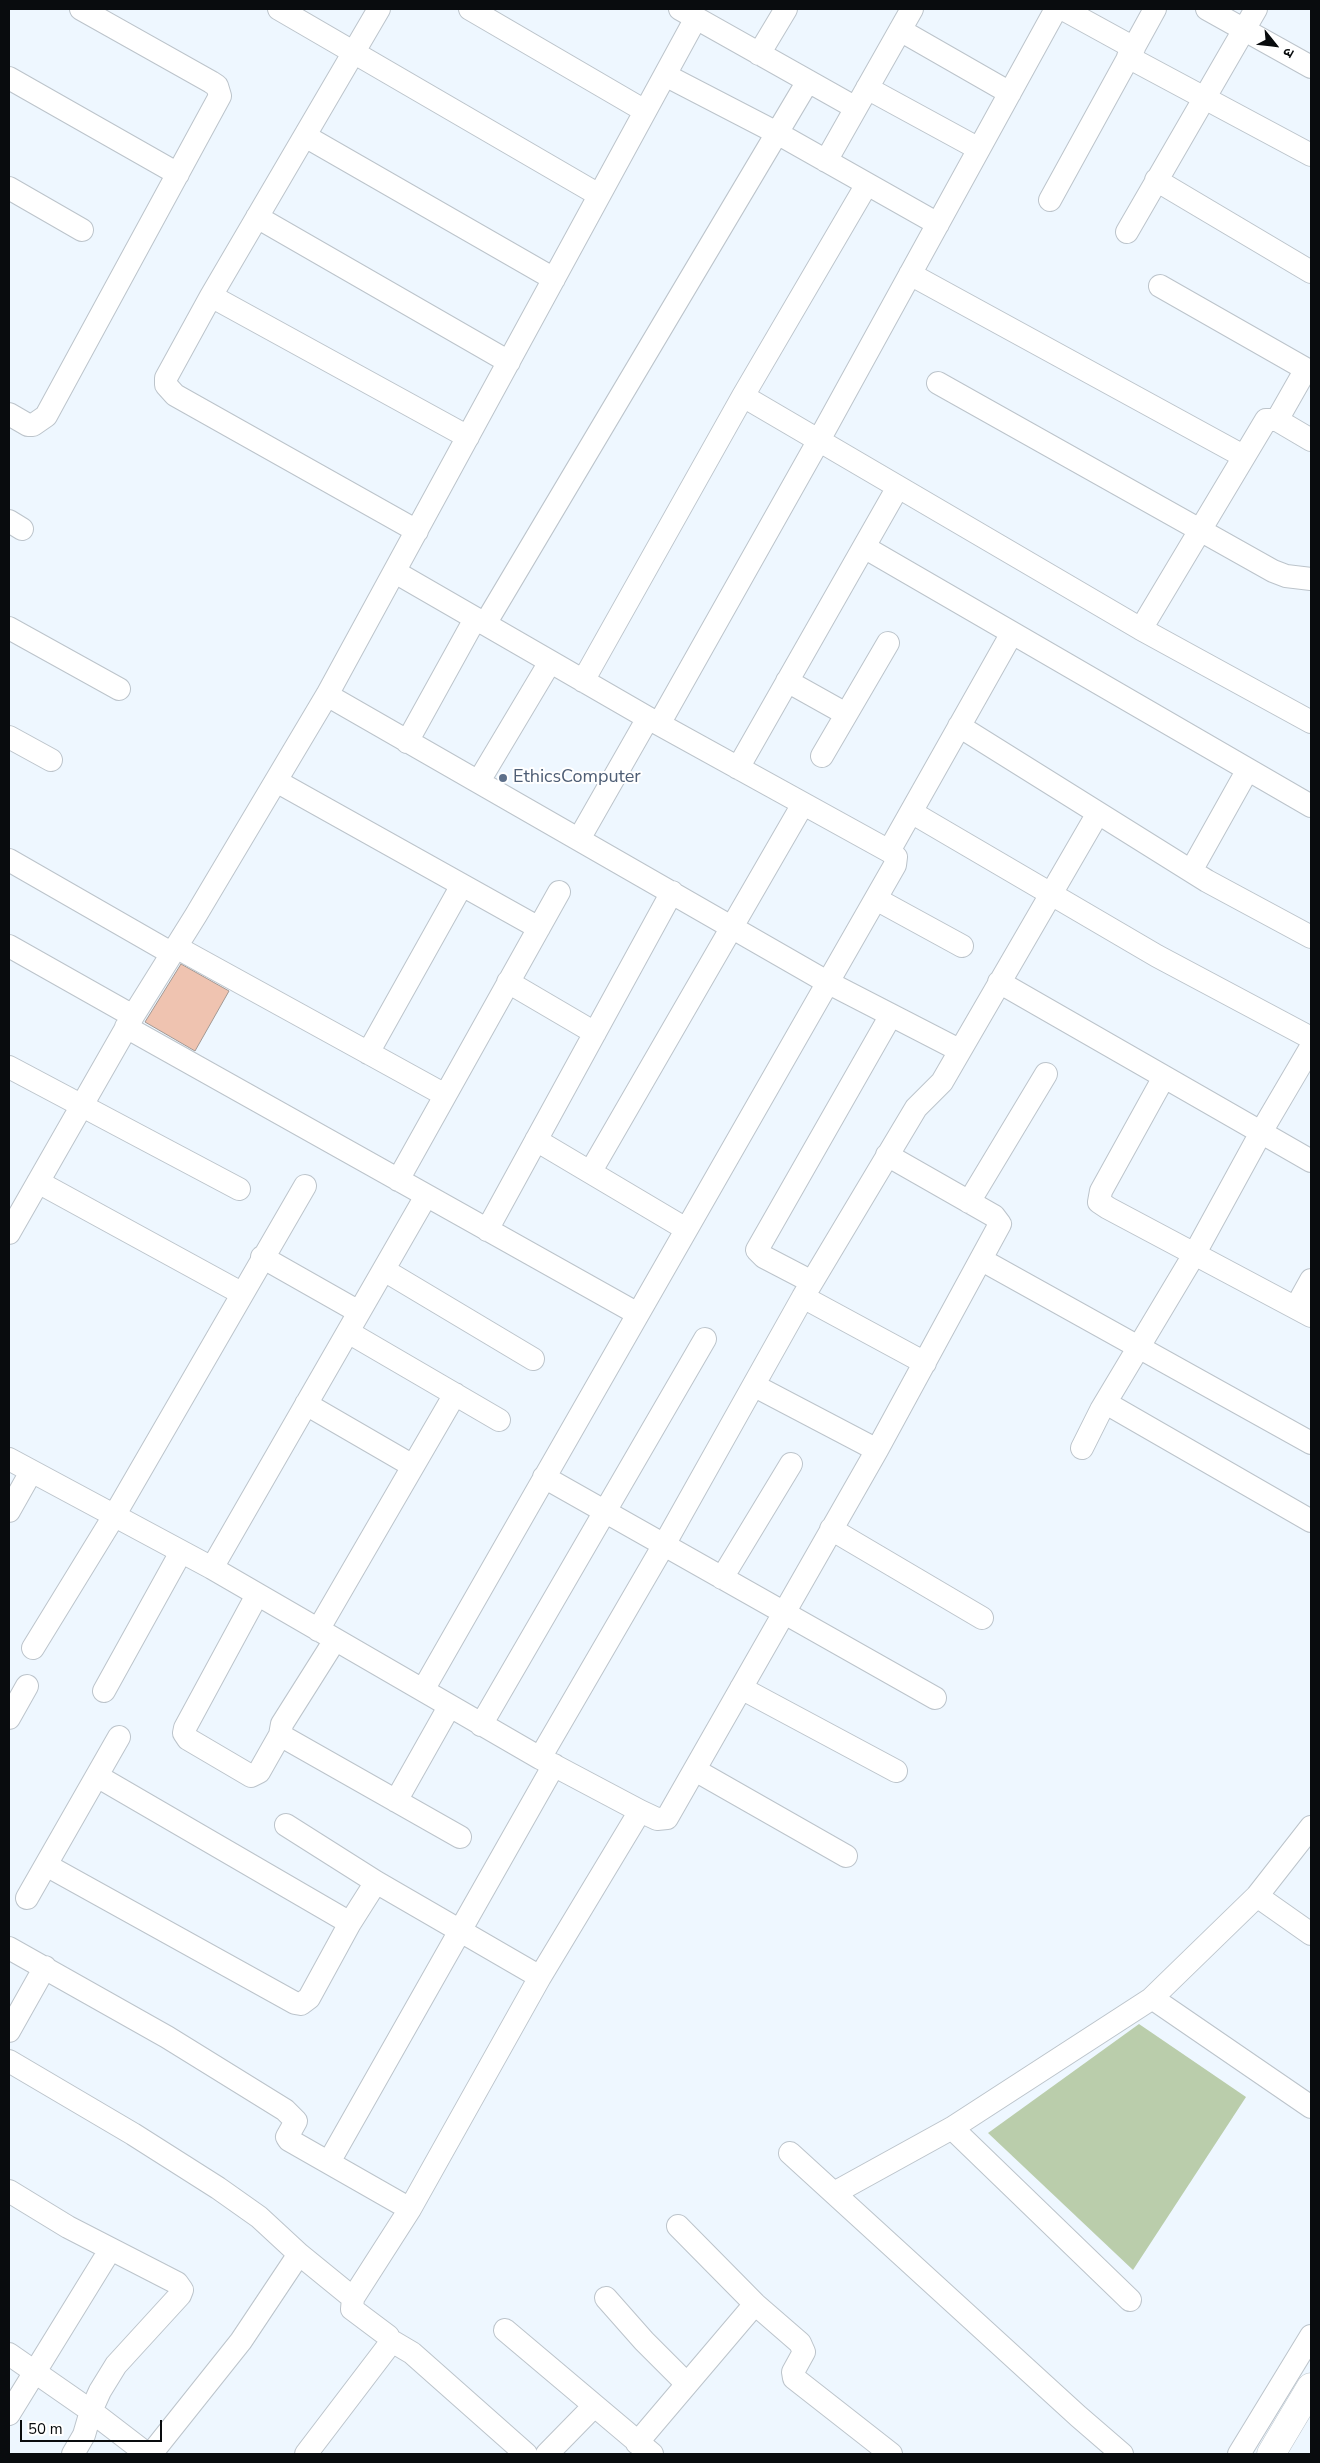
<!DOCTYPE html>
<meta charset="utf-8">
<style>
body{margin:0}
#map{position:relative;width:1320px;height:2463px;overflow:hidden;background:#eef7ff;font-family:"Nunito Sans","Noto Sans Devanagari",sans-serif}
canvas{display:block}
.frame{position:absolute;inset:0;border:10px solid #090c0e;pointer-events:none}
.north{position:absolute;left:1250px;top:20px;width:50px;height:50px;-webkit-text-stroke:4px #fff;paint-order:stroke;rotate:119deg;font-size:14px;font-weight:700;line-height:20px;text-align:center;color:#090c0e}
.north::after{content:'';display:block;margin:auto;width:18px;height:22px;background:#090c0e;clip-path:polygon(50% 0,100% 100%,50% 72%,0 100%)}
.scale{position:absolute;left:20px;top:2420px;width:142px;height:22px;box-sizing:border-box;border:2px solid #090c0e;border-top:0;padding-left:6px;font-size:15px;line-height:18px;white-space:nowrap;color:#090c0e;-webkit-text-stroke:4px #fff;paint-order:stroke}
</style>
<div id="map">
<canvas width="1320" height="2463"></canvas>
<div class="frame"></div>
<div class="north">उ</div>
<div class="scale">50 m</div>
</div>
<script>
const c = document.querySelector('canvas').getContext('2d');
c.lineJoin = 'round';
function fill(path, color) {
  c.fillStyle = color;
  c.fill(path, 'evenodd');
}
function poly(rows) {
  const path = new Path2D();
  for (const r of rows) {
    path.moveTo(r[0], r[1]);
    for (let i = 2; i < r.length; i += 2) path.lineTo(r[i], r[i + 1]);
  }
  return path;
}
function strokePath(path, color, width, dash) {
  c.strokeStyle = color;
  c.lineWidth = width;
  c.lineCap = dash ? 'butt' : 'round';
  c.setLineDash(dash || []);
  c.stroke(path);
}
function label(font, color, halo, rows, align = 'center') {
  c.font = font + ' "Nunito Sans",sans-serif';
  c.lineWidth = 4;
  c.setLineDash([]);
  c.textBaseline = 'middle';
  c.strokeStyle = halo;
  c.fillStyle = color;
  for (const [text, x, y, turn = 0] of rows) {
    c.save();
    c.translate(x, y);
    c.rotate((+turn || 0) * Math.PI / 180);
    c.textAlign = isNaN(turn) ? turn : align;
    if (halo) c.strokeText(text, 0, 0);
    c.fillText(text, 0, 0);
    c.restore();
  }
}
fill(poly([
 [1139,2024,1246,2097,1133,2270,988,2133]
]), '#bacdab');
const building = poly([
 [181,964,229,991,195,1051,145,1022,181,964]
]);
fill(building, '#efc3b0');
strokePath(building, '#a29893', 1);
const street = poly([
 [279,9,599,195],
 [379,9,211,296,166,378,166,385,175,395,417,531],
 [470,9,645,111],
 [680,9,856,108],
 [1063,9,1134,48],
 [1207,9,1311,67],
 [900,30,1010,93],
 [759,54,786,9],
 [1128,57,1311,155],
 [665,75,777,133,938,224],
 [9,78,178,174],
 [867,88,979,149],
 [305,136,554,279],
 [826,161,912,9],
 [1156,180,1311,272],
 [9,188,82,230],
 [1050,200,1155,9],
 [257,217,509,362],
 [1127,232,1256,9],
 [910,274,1243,456],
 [1160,286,1311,372],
 [211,296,468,437],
 [938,383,1273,571,1286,576,1311,579],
 [743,396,1141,629],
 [9,414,28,425,33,425,46,416,220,96,217,86,211,82,81,9],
 [1277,420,1306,369],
 [1311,440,1277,420,1266,420,1141,629,1311,722],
 [9,521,22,529],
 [864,547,1311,806],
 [395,572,648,718,889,851],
 [485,624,808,81],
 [9,628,119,689],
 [583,681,743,396,867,184],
 [787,681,846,714],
 [327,695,827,982,959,1050],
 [659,724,819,440,1056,9],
 [959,726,1207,881,1311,937],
 [9,737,51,760],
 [407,742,475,619],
 [822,756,888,643],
 [738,768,898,487],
 [276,781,539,928],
 [479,781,550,662],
 [911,812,1157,956,1311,1038],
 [579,839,648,718],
 [9,860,171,953],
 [1191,871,1247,771],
 [876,899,962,946],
 [9,946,133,1016],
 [176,947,445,1095],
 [508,982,595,1033],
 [999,982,1311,1161],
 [126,1027,638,1314],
 [368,1053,462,885],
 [9,1067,239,1189],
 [1164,1077,1101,1191,1099,1202,1108,1208,1311,1316],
 [536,1140,686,1229],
 [591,1171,803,804],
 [398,1180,559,892],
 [38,1182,241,1293],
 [969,1202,1046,1074],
 [487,1230,672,892],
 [9,1233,133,1016,196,915,327,695,696,18],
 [262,1257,359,1312],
 [982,1260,1311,1443],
 [384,1270,533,1359],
 [812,1282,764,1257,757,1250,891,1015],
 [803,1297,925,1363],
 [1296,1307,1311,1280],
 [348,1332,499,1420],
 [755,1386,877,1450],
 [1106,1403,1311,1521],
 [306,1404,413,1466],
 [1082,1448,1101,1410,1195,1253,1264,1127,1311,1047],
 [9,1459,212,1568,540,1758,640,1811,657,1819,667,1818,877,1450,1000,1224,994,1216,887,1155],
 [544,1477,935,1698],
 [9,1511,31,1472],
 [831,1529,982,1618],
 [212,1568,426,1196],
 [722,1578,791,1464],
 [257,1595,185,1728,184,1733,188,1739,251,1776,259,1772,280,1735],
 [318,1630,455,1394],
 [335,1640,282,1724,280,1735,460,1837],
 [33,1648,114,1516,305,1186],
 [741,1688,896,1771],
 [423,1690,895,865,896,857,889,851,1012,633],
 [104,1691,181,1552],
 [9,1718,27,1686],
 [481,1725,705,1339],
 [540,1758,669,1536,803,1297,916,1108,942,1082,1098,813],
 [695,1770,846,1856],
 [97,1776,350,1923],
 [396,1801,449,1707],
 [286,1825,376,1882,540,1977,410,2209,353,2298,352,2309,388,2336,389,2345,306,2454],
 [46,1865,295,2003,301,2004,309,1998,350,1923,376,1882],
 [1257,1896,1311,1934],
 [27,1898,119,1737],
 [9,1948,167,2037,285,2110,296,2121,287,2137,289,2140,410,2209],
 [540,1977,640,1811],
 [1152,1998,1311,2107],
 [9,2031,45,1967],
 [9,2061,133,2134,218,2188,259,2217,299,2254,353,2298],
 [952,2128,1130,2300],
 [790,2153,1078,2416,1122,2454],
 [329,2162,554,1765],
 [9,2191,68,2227,177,2283,182,2290,180,2295,116,2365,100,2391,91,2411,84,2435,73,2454],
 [836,2192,952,2128,1151,1999,1257,1896,1311,1827],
 [678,2226,755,2304,800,2343,804,2352,793,2372,794,2378,891,2454],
 [606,2298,644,2341,686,2383],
 [505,2330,652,2454],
 [390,2340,412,2353,526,2454],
 [9,2354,91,2411,147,2454],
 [9,2414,110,2250],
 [637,2443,755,2304],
 [151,2454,241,2341,299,2254],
 [547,2454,594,2406],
 [1239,2454,1311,2336]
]);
const secondary = poly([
 [1271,2454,1311,2387]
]);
strokePath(street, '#bcc4cb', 24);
strokePath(secondary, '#bcc4cb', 29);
strokePath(street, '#fff', 22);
strokePath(secondary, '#fff', 28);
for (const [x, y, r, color] of [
 [503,778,5,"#5c6f8a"]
]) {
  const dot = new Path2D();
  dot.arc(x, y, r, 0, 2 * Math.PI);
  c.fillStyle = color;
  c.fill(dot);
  strokePath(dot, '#fff', 2);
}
label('18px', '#4e5e75', '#fff', [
 ["EthicsComputer",513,778]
], 'left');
</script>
